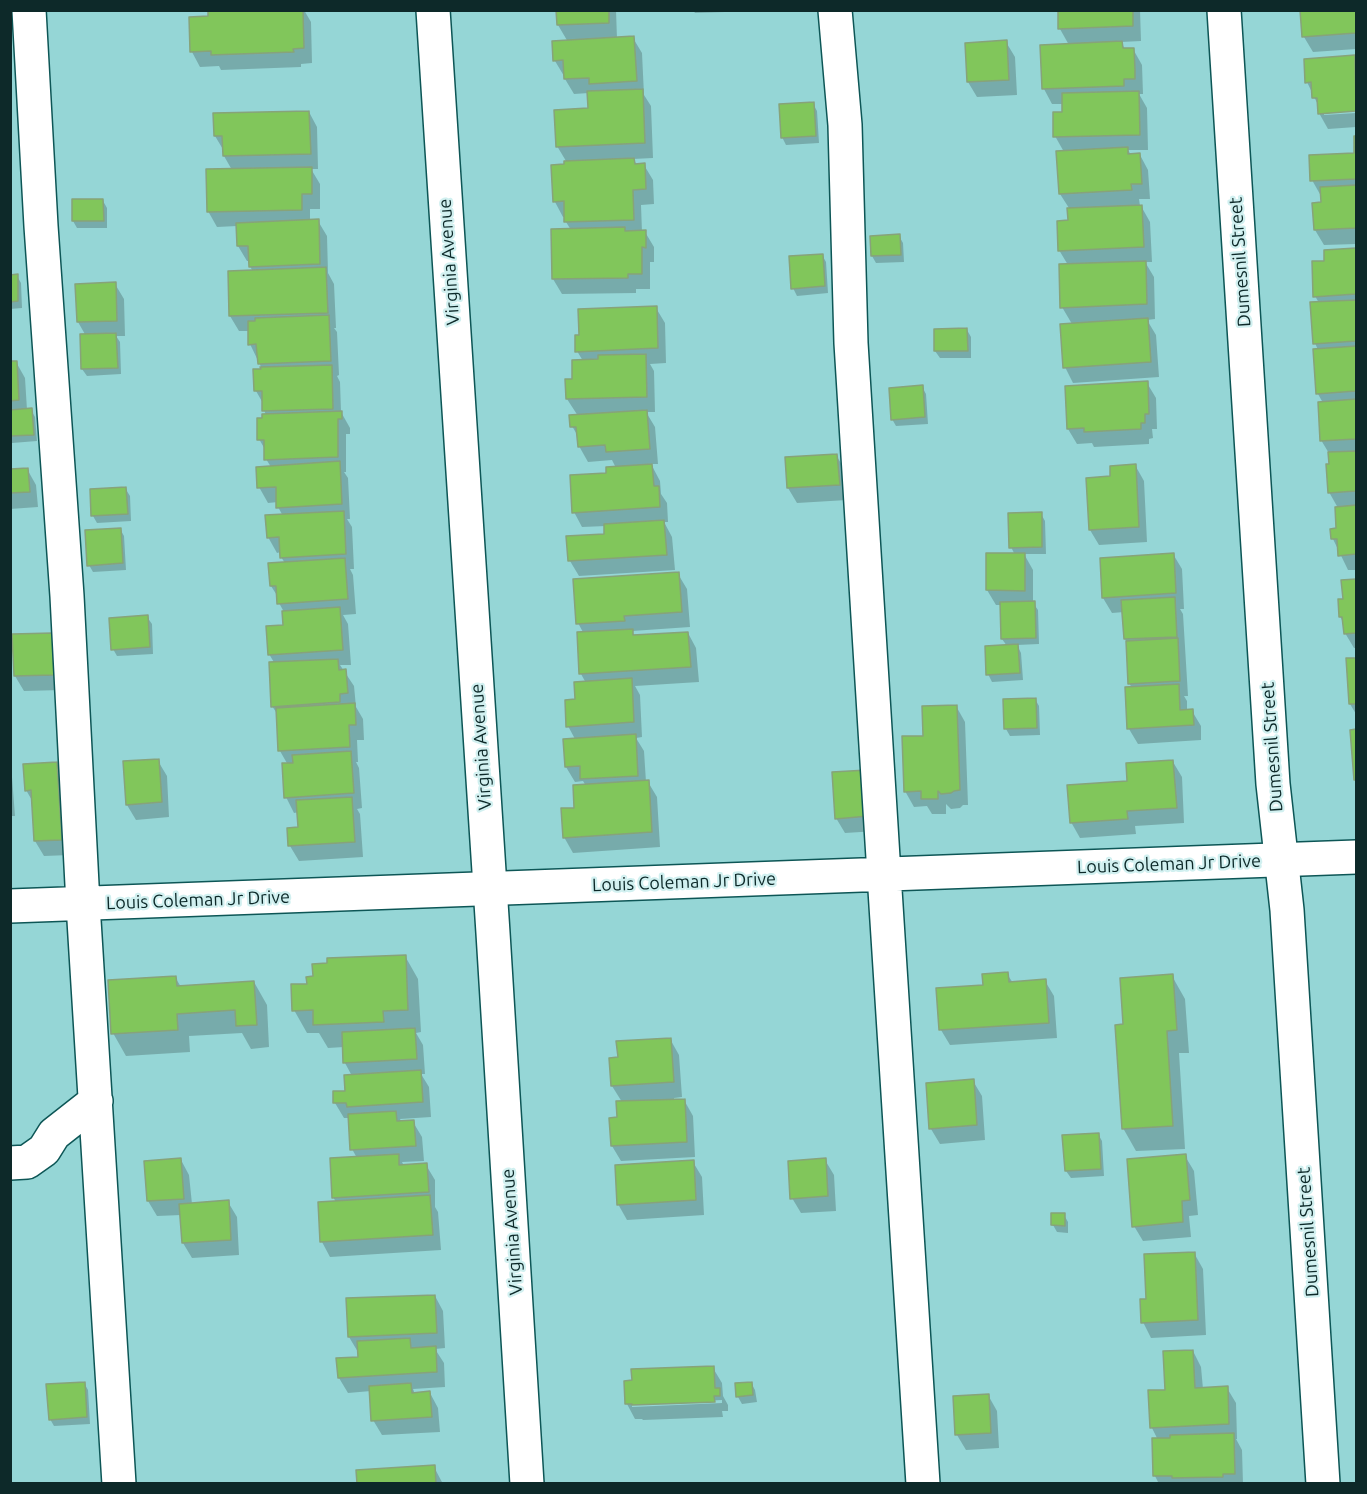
<!DOCTYPE html>
<style>
body{margin:0}
#map{position:relative;width:1367px;height:1494px;overflow:hidden;background:#95d6d6;font-family:Ubuntu,sans-serif}
canvas{display:block}
.frame{position:absolute;inset:0;border:12px solid #0d2929;pointer-events:none}
</style>
<div id="map">
<canvas width="1367" height="1494"></canvas>
<div class="frame"></div>
</div>
<script>
const c = document.querySelector('canvas').getContext('2d');
c.lineJoin = 'round';
function fill(path, color) {
  c.fillStyle = color;
  c.fill(path, 'evenodd');
}
function poly(rows) {
  const path = new Path2D();
  for (const r of rows) {
    path.moveTo(r[0], r[1]);
    for (let i = 2; i < r.length; i += 2) path.lineTo(r[i], r[i + 1]);
  }
  return path;
}
function strokePath(path, color, width, dash) {
  c.strokeStyle = color;
  c.lineWidth = width;
  c.lineCap = dash ? 'butt' : 'round';
  c.setLineDash(dash || []);
  c.stroke(path);
}
function label(font, color, halo, rows, align = 'center') {
  c.font = font + ' Ubuntu,sans-serif';
  c.lineWidth = 4.5;
  c.setLineDash([]);
  c.textBaseline = 'middle';
  c.strokeStyle = halo;
  c.fillStyle = color;
  for (const [text, x, y, turn = 0] of rows) {
    c.save();
    c.translate(x, y);
    c.rotate((+turn || 0) * Math.PI / 180);
    c.textAlign = isNaN(turn) ? turn : align;
    if (halo) c.strokeText(text, 0, 0);
    c.fillText(text, 0, 0);
    c.restore();
  }
}
fill(poly([
 [10,10,15,10,16,30,10,30],
 [210,10,304,10,311,22,312,63,301,64,301,67,221,70,219,66,200,67,192,52,210,18],
 [557,10,616,10,617,39,633,38,642,53,644,95,651,106,653,158,633,159,637,165,644,165,653,180,654,204,641,205,642,232,645,232,654,247,654,262,650,262,650,289,636,289,636,293,562,294,553,279,571,230,566,222,566,217,563,217,555,202,566,165,566,161,557,146,589,110,589,93,574,94,565,79,565,76,564,76,555,61,568,42,558,25],
 [693,10,725,10,725,12,695,13],
 [1059,10,1140,10,1141,41,1121,42,1125,50,1133,49,1142,65,1143,94,1139,94,1147,108,1148,150,1128,150,1131,155,1140,155,1148,170,1150,199,1139,199,1140,206,1141,206,1150,222,1152,262,1145,262,1154,277,1155,319,1147,320,1156,335,1159,377,1073,383,1065,367,1072,324,1062,307,1068,265,1059,250,1070,222,1069,208,1060,194,1064,152,1055,136,1064,113,1063,104,1052,104,1044,89,1042,47,1069,45,1060,29],
 [1301,10,1356,10,1356,49,1313,52,1304,37],
 [1006,42,1015,57,1017,95,977,97,968,82,966,44],
 [1354,57,1356,61,1356,110,1324,112,1324,115,1356,113,1356,127,1328,129,1319,113,1319,107,1307,82],
 [813,104,817,111,819,143,786,145,782,137],
 [309,112,317,127,318,169,311,169,320,184,320,209,310,209,310,221,318,221,327,236,328,273,334,284,336,328,334,328,337,332,339,375,337,376,340,382,341,412,350,428,350,434,346,434,346,472,344,472,348,478,350,519,347,519,352,527,354,569,350,569,353,575,356,614,343,615,348,624,351,665,340,665,354,686,356,707,363,719,364,740,357,740,358,762,356,762,359,768,362,808,357,809,360,814,363,857,299,861,290,846,289,830,300,829,299,812,294,813,286,797,288,765,280,751,278,715,272,706,275,664,269,654,284,626,284,612,279,603,278,597,271,586,285,563,281,557,281,552,277,553,268,537,283,516,278,507,278,502,268,503,259,487,271,467,266,459,266,451,259,439,264,419,266,415,264,410,264,405,256,391,263,371,250,344,249,331,239,331,230,316,229,273,253,272,250,266,250,261,247,261,238,246,237,226,217,227,208,211,232,170,224,156,224,151,215,136],
 [1355,137,1356,137,1356,244,1324,245,1315,230,1313,204,1323,203,1322,196,1321,196,1312,180,1356,154],
 [103,201,107,208,107,228,77,228,73,221],
 [899,236,903,243,904,262,876,263,872,256,872,237],
 [1356,250,1356,570,1348,570,1333,539,1338,529,1338,508,1329,492,1330,455,1321,440,1323,403,1318,394,1318,350,1315,343,1319,303,1315,296,1326,262,1325,251],
 [822,255,826,262,828,293,797,296,793,288],
 [10,276,17,276,21,283,22,308,10,309],
 [115,284,124,299,125,336,116,336,120,342,121,374,87,376,82,369,86,336,78,322],
 [656,308,665,323,666,363,650,364,654,371,655,412,646,412,655,427,658,464,651,464,660,481,661,494,667,503,668,522,664,522,672,537,675,570,579,576,570,561,606,535,606,526,582,527,574,512,608,474,616,468,612,460,588,462,579,446,579,438,572,426,578,416,567,399,583,361,577,351],
 [935,330,967,330,971,337,971,358,940,358,935,351],
 [16,362,25,378,27,410,31,410,35,417,37,441,12,443,10,440,10,363],
 [1147,383,1156,398,1157,429,1152,429,1153,438,1149,439,1149,444,1094,447,1092,443,1077,444,1068,429,1066,387],
 [922,387,926,394,928,424,896,426,892,419],
 [836,455,845,470,847,500,797,503,788,488],
 [1135,465,1144,481,1147,542,1099,545,1090,530],
 [27,469,36,485,38,507,10,509,10,471],
 [125,488,130,496,131,521,97,523,93,516,91,490],
 [1041,514,1045,521,1046,554,1024,554,1033,570,1033,603,1038,610,1039,644,1017,645,1021,653,1023,680,992,682,988,674,1007,646,1002,639,1001,605,996,605,987,590,1015,555,1011,547],
 [120,529,124,536,126,570,93,572,89,565],
 [1173,554,1182,569,1184,609,1180,609,1183,614,1188,696,1184,696,1187,701,1187,711,1192,711,1201,726,1201,740,1138,744,1129,729,1132,688,1129,683,1127,643,1125,639,1124,612,1112,613,1103,598],
 [678,574,687,589,690,627,632,631,635,637,688,633,696,648,699,682,635,686,640,695,642,737,636,738,644,751,646,782,648,782,657,797,660,847,573,853,564,837,586,786,583,781,575,782,566,767,575,739,568,726,577,700,586,683,581,674,584,634,578,623],
 [1356,580,1356,648,1354,648,1345,633,1344,624,1340,616,1344,600,1343,581],
 [147,617,152,624,153,654,117,656,113,649],
 [61,650,62,690,24,691,15,676],
 [1356,659,1356,714,1350,704,1348,660],
 [1035,699,1039,706,1040,735,1010,736,1006,729],
 [956,706,965,722,968,805,963,805,960,808,951,809,946,804,946,814,932,814,927,806,914,807,905,791,925,737],
 [1352,731,1356,731,1356,782,1355,780],
 [158,761,167,776,169,817,136,820,127,805],
 [10,762,11,764,15,816,10,816],
 [1173,762,1182,777,1184,823,1135,826,1136,834,1080,838,1071,822,1129,783],
 [56,763,65,779,70,855,44,856,35,841,33,802,26,790],
 [833,773,877,831,845,833,836,818],
 [405,956,418,979,421,1032,416,1033,423,1045,425,1074,421,1074,429,1087,431,1117,400,1119,402,1123,413,1122,422,1137,424,1161,402,1162,404,1166,426,1165,435,1180,435,1207,438,1212,441,1250,330,1257,322,1242,336,1202,333,1197,357,1158,352,1149,350,1118,344,1118,335,1103,334,1093,347,1092,352,1076,345,1063,344,1047,328,1048,319,1033,307,1033,294,1010,308,985],
 [1007,974,1013,983,1045,981,1054,996,1057,1038,950,1045,941,1030,938,990,985,986],
 [1172,976,1185,999,1189,1053,1179,1053,1185,1149,1136,1151,1123,1128,1125,1026],
 [175,977,181,987,254,982,267,1005,269,1047,251,1049,242,1033,189,1036,190,1052,126,1056,113,1033],
 [670,1039,679,1055,682,1097,674,1098,674,1101,684,1100,693,1116,695,1157,621,1161,612,1146,622,1102,612,1086,619,1058],
 [973,1081,982,1096,985,1140,940,1144,931,1129],
 [1098,1134,1102,1141,1104,1176,1071,1178,1066,1171],
 [1185,1156,1194,1171,1198,1215,1189,1216,1191,1237,1143,1241,1134,1226],
 [181,1160,189,1175,192,1204,228,1202,237,1217,239,1255,192,1258,183,1243,181,1215,157,1216,148,1201],
 [825,1160,834,1175,836,1211,801,1213,792,1198],
 [693,1162,702,1177,704,1215,627,1220,618,1204],
 [1064,1215,1068,1222,1068,1233,1057,1232,1053,1225],
 [1194,1253,1203,1269,1206,1335,1151,1338,1143,1322,1147,1300],
 [435,1296,443,1311,445,1348,435,1349,444,1363,445,1387,413,1389,415,1394,430,1393,438,1408,440,1432,382,1435,373,1420,371,1391,348,1393,339,1378,359,1359,358,1352,349,1337],
 [1193,1351,1201,1367,1203,1389,1227,1388,1236,1403,1237,1439,1236,1439,1242,1450,1243,1484,1159,1484,1155,1476,1158,1440,1152,1428,1150,1392,1166,1391],
 [713,1368,722,1383,723,1396,728,1405,728,1411,722,1411,723,1417,643,1420,642,1419,635,1419,627,1404],
 [722,1400,722,1403,632,1407,632,1404],
 [84,1383,88,1390,90,1424,54,1426,50,1419],
 [751,1383,755,1390,757,1402,742,1404,738,1397],
 [988,1395,997,1411,999,1448,966,1450,957,1435],
 [434,1467,443,1484,358,1484]
]), '#0003');
const building = poly([
 [208,10,303,10,304,48,293,49,294,52,211,55,211,51,190,52,189,17,208,16,208,10],
 [556,10,609,10,609,23,557,25,556,10],
 [1058,10,1133,10,1133,26,1058,29,1058,10],
 [1300,10,1356,10,1356,33,1302,37,1300,10],
 [634,36,637,81,589,84,589,78,564,79,563,60,553,61,552,41,634,36],
 [1007,40,1009,80,967,82,965,43,1007,40],
 [1122,41,1123,48,1134,48,1135,70,1135,79,1124,79,1124,86,1042,89,1040,45,1122,41],
 [1355,55,1356,111,1318,114,1317,98,1312,98,1311,82,1305,83,1304,59,1355,55],
 [643,89,645,143,556,147,554,110,588,108,587,91,643,89],
 [1139,91,1140,135,1053,137,1053,112,1062,112,1062,93,1139,91],
 [814,102,816,136,781,138,779,104,814,102],
 [309,111,311,154,223,156,222,136,214,136,213,113,309,111],
 [1354,136,1356,136,1356,179,1310,181,1309,155,1354,153,1354,136],
 [1128,147,1128,154,1140,153,1142,184,1131,184,1132,190,1059,194,1056,151,1128,147],
 [634,158,635,164,645,163,646,189,633,190,634,220,564,222,564,201,553,202,551,165,564,164,564,161,634,158],
 [312,167,312,194,302,194,302,210,207,212,206,169,312,167],
 [1356,185,1356,228,1314,230,1312,203,1321,202,1320,187,1356,185],
 [72,199,103,199,104,221,72,221,72,199],
 [1142,205,1144,247,1058,251,1057,221,1068,220,1067,208,1142,205],
 [319,219,320,264,249,267,248,246,237,246,236,223,319,219],
 [625,227,625,231,646,230,646,248,642,247,642,274,628,274,628,278,552,279,551,229,625,227],
 [900,234,901,255,871,256,870,236,900,234],
 [1356,248,1356,294,1313,297,1312,261,1324,261,1324,250,1356,248],
 [823,254,825,286,791,289,789,256,823,254],
 [1146,261,1147,304,1060,308,1059,264,1146,261],
 [326,267,328,313,229,316,228,271,326,267],
 [18,274,18,301,10,302,10,275,18,274],
 [116,282,117,321,77,322,75,284,116,282],
 [1356,300,1356,341,1313,344,1310,302,1356,300],
 [657,306,658,348,575,352,575,335,579,335,578,309,657,306],
 [329,315,331,361,258,364,256,344,248,345,248,321,255,321,255,318,329,315],
 [1148,318,1151,362,1063,368,1060,324,1148,318],
 [967,328,968,351,934,351,934,329,967,328],
 [116,333,118,368,81,369,80,334,116,333],
 [1356,346,1356,391,1316,394,1313,349,1356,346],
 [646,354,647,397,566,399,565,379,572,379,572,360,598,359,598,355,646,354],
 [10,361,17,361,19,400,10,401,10,361],
 [332,365,333,409,262,411,262,391,254,391,253,369,261,369,260,367,332,365],
 [1148,381,1149,414,1145,414,1145,423,1141,423,1141,429,1084,432,1084,428,1067,429,1065,386,1148,381],
 [923,385,925,417,891,420,889,388,923,385],
 [1356,399,1356,439,1320,441,1318,402,1356,399],
 [32,408,34,435,10,436,10,410,32,408],
 [647,410,650,449,606,452,605,445,578,447,576,427,570,427,569,415,647,410],
 [342,411,342,419,338,419,338,457,264,460,264,440,257,440,257,418,262,418,262,414,342,411],
 [1356,451,1356,491,1328,493,1326,464,1329,464,1328,452,1356,451],
 [837,454,840,485,787,488,785,457,837,454],
 [340,461,342,504,276,508,276,487,257,488,256,467,340,461],
 [652,464,654,486,659,486,660,507,572,513,570,475,606,473,606,467,652,464],
 [1136,464,1139,527,1089,530,1086,478,1110,476,1110,466,1136,464],
 [28,468,30,492,10,493,10,469,28,468],
 [126,487,128,514,91,516,90,489,126,487],
 [1356,505,1356,554,1338,556,1337,539,1331,539,1330,529,1336,528,1335,507,1356,505],
 [344,511,346,554,280,558,279,537,267,538,265,515,344,511],
 [1042,512,1042,547,1009,548,1008,513,1042,512],
 [664,520,667,555,568,561,566,536,604,534,604,524,664,520],
 [121,528,123,563,87,566,85,530,121,528],
 [986,553,1025,553,1025,591,986,590,986,553],
 [1174,553,1176,593,1102,598,1100,558,1174,553],
 [345,558,348,599,277,604,276,586,270,586,268,563,345,558],
 [679,572,682,612,624,616,625,621,576,624,573,579,679,572],
 [1356,579,1356,633,1344,634,1342,617,1339,617,1338,599,1343,599,1341,580,1356,579],
 [1175,597,1177,637,1124,639,1121,600,1175,597],
 [1035,601,1036,638,1001,639,1000,602,1035,601],
 [340,607,343,650,268,655,266,626,283,625,282,611,340,607],
 [148,615,150,647,111,650,109,618,148,615],
 [633,629,633,635,688,632,691,667,579,674,577,632,633,629],
 [53,633,54,675,14,676,12,634,53,633],
 [1178,638,1180,681,1128,684,1126,641,1178,638],
 [1018,644,1020,673,986,675,985,646,1018,644],
 [1346,658,1356,658,1356,704,1349,704,1346,658],
 [338,659,339,670,346,669,348,693,340,694,340,702,271,707,269,662,338,659],
 [632,678,634,722,566,727,565,700,575,699,574,682,632,678],
 [1179,684,1180,710,1193,709,1194,725,1127,729,1125,687,1179,684],
 [1036,698,1037,728,1004,729,1003,699,1036,698],
 [355,703,356,725,349,725,350,747,278,751,276,708,355,703],
 [957,705,960,790,954,791,951,793,941,794,938,791,938,799,921,799,921,791,904,792,902,736,923,736,922,706,957,705],
 [1356,729,1356,780,1354,780,1350,730,1356,729],
 [636,734,638,776,580,779,580,766,565,767,563,739,636,734],
 [351,751,354,793,284,798,282,763,293,763,292,755,351,751],
 [159,759,162,802,126,805,123,761,159,759],
 [1173,760,1177,808,1127,811,1128,819,1070,823,1067,785,1127,781,1126,763,1173,760],
 [57,762,62,840,34,841,31,790,25,791,23,764,57,762],
 [867,770,869,816,835,819,832,772,867,770],
 [649,780,652,832,563,838,561,808,574,808,573,785,649,780],
 [352,797,355,842,288,846,287,828,298,827,296,800,352,797],
 [406,955,408,1010,383,1011,384,1022,313,1025,313,1010,292,1011,291,984,307,984,306,977,313,976,312,964,327,963,327,958,406,955],
 [1008,972,1009,982,1046,979,1049,1023,939,1030,936,988,983,985,982,974,1008,972],
 [1173,974,1177,1030,1167,1031,1173,1126,1122,1129,1115,1025,1123,1024,1120,978,1173,974],
 [176,976,177,986,254,981,257,1025,236,1026,235,1010,177,1014,178,1030,111,1034,108,980,176,976],
 [415,1028,417,1059,343,1063,342,1032,415,1028],
 [671,1038,674,1082,611,1086,609,1058,618,1057,616,1041,671,1038],
 [421,1070,423,1102,347,1107,346,1103,333,1103,333,1091,345,1091,344,1075,421,1070],
 [974,1079,977,1125,929,1129,926,1083,974,1079],
 [685,1099,687,1142,611,1146,609,1118,617,1117,616,1101,685,1099],
 [396,1111,397,1121,414,1120,416,1146,350,1150,348,1114,396,1111],
 [1099,1133,1101,1169,1065,1171,1062,1135,1099,1133],
 [399,1154,399,1165,427,1163,429,1192,332,1198,330,1158,399,1154],
 [1186,1154,1190,1200,1182,1201,1183,1222,1132,1227,1127,1159,1186,1154],
 [181,1158,184,1199,147,1201,144,1161,181,1158],
 [826,1158,828,1196,790,1199,788,1161,826,1158],
 [694,1160,696,1200,617,1205,615,1165,694,1160],
 [430,1195,433,1235,320,1242,318,1202,430,1195],
 [229,1200,231,1240,182,1243,179,1204,229,1200],
 [1051,1213,1065,1213,1065,1226,1051,1225,1051,1213],
 [1195,1252,1198,1320,1141,1323,1140,1299,1146,1299,1144,1254,1195,1252],
 [435,1295,437,1333,348,1337,346,1298,435,1295],
 [410,1338,411,1348,436,1346,437,1372,338,1378,336,1358,358,1357,357,1341,410,1338],
 [1193,1350,1195,1388,1228,1386,1229,1424,1150,1428,1148,1390,1165,1390,1163,1351,1193,1350],
 [714,1366,715,1388,720,1388,720,1396,714,1396,715,1402,632,1405,632,1404,625,1404,624,1381,632,1380,631,1369,714,1366],
 [85,1382,87,1417,49,1420,46,1384,85,1382],
 [752,1382,753,1395,736,1397,735,1383,752,1382],
 [411,1383,412,1393,430,1391,432,1417,371,1421,369,1386,411,1383],
 [989,1394,991,1433,955,1435,953,1396,989,1394],
 [1234,1433,1235,1474,1223,1474,1223,1477,1172,1478,1172,1476,1153,1476,1152,1438,1170,1438,1170,1435,1234,1433],
 [435,1465,436,1484,357,1484,356,1470,435,1465]
]);
fill(building, '#81c65b');
strokePath(building, '#87a37a', 1.5);
const minor = poly([
 [29,10,41,226,67,596,83,904,119,1484],
 [835,10,845,125,851,343,884,874,923,1484],
 [10,906,1356,857],
 [10,1163,27,1162,44,1150,54,1134,96,1101]
]);
const major = poly([
 [433,10,493,933,527,1484],
 [1224,10,1273,784,1287,910,1323,1484]
]);
strokePath(minor, '#0d5656', 36);
strokePath(major, '#0d5656', 36);
strokePath(minor, '#fff', 33);
strokePath(major, '#fff', 33);
label('18px', '#0d2929', '#d1f0f0', [
 ["Virginia Avenue",449,262,-94],
 ["Dumesnil Street",1240,262,-94],
 ["Virginia Avenue",481,747,-94],
 ["Dumesnil Street",1272,747,-94],
 ["Louis Coleman Jr Drive",1169,864,-2],
 ["Louis Coleman Jr Drive",684,882,-2],
 ["Louis Coleman Jr Drive",198,900,-2],
 ["Virginia Avenue",512,1232,-94],
 ["Dumesnil Street",1308,1232,-94]
]);
</script>
